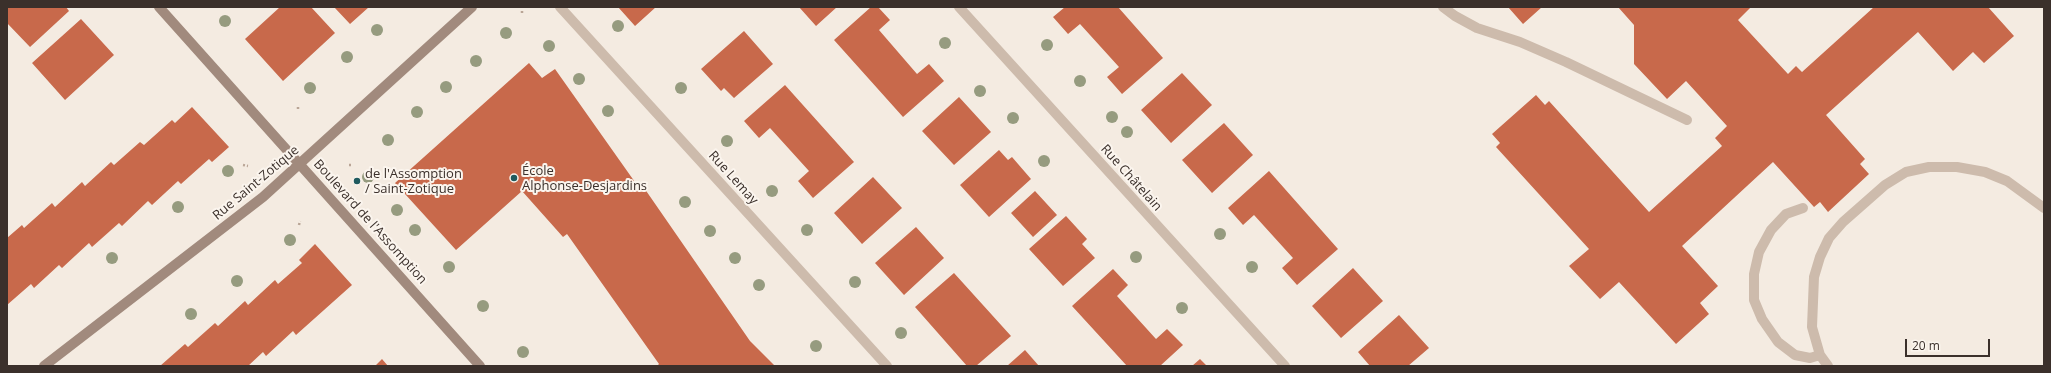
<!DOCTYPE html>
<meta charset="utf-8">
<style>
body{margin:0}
#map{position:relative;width:2051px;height:373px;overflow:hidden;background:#f4ebe1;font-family:"Open Sans",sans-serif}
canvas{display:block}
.frame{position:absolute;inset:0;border:8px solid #3b302b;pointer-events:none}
.scale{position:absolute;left:1905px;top:339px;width:85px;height:18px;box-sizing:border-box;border:2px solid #3b302b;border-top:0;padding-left:5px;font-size:12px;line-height:14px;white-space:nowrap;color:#3b302b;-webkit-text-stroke:3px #fbf5ee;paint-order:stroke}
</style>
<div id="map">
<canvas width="2051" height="373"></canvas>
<div class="frame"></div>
<div class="scale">20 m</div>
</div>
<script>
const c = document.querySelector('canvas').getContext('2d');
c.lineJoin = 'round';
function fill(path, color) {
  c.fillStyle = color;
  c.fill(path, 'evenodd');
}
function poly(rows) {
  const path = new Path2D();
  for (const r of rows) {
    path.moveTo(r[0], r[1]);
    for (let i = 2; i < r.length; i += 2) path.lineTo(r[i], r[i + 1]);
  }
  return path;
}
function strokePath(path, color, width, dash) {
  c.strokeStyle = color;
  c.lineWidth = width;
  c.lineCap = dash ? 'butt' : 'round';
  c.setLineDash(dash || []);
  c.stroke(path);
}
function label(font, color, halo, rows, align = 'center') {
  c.font = font + ' "Open Sans",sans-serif';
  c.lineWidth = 4;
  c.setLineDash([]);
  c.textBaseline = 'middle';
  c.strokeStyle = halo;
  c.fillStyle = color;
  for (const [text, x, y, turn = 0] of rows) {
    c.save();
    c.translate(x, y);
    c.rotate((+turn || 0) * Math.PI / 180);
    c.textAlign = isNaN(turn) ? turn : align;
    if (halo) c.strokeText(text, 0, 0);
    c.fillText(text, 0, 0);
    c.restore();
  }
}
fill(poly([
 [7,7,66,7,69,11,30,47,7,23],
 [280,7,311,7,335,33,283,81,245,39],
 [334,7,369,7,350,24],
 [618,7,656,7,635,26],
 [799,7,837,7,816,26],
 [871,7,878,7,890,20,879,30,917,74,929,64,944,81,903,117,834,40],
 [1065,7,1118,7,1163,58,1122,94,1107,77,1119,67,1080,24,1068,34,1053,17],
 [1508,7,1542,7,1523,24],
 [1618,7,1751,7,1738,20,1788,74,1796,66,1802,72,1874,7,1988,7,2014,36,1984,63,1973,52,1953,71,1918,32,1826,115,1865,159,1860,164,1869,174,1828,212,1820,202,1814,207,1773,162,1682,246,1718,286,1700,303,1709,314,1676,344,1619,282,1600,299,1569,266,1589,249,1496,147,1500,143,1492,134,1536,95,1545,105,1549,101,1649,212,1722,146,1715,138,1727,126,1686,81,1667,99,1634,64,1634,25],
 [81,19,114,55,65,100,32,63],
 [744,31,773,64,734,98,724,88,721,91,701,69],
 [529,63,542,78,555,69,637,185,640,182,750,341,775,366,657,366,659,364,567,234,563,237,522,191,456,250,395,183],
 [1182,73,1212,105,1171,143,1141,110],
 [785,85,854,162,813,198,798,181,809,171,770,128,759,138,744,121],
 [959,97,991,132,954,165,922,131],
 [192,107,229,147,212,162,209,159,181,184,178,181,152,205,148,201,122,226,119,223,92,247,89,243,62,268,59,265,34,288,31,284,7,305,7,238,22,225,24,228,52,203,55,207,82,182,85,186,111,162,114,165,140,142,144,145,172,120,175,123],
 [1224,123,1253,155,1212,193,1182,160],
 [999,150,1008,160,1012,157,1031,179,989,217,960,185],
 [1269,171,1338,249,1297,285,1282,268,1293,258,1254,215,1243,225,1228,208],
 [873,177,902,208,862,244,834,213],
 [1035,191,1057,215,1033,237,1011,213],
 [1066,216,1087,239,1082,244,1095,258,1063,286,1029,249],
 [916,227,944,258,904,295,875,263],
 [315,244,352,285,296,335,293,331,266,356,263,352,248,366,160,366,185,344,188,347,215,323,218,326,245,301,248,305,275,280,278,284,302,263,299,260],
 [1353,268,1383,301,1341,338,1312,306],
 [1113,269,1128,285,1117,296,1156,339,1167,329,1183,345,1160,366,1127,366,1072,306],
 [954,273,1011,336,976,366,967,366,915,307],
 [1399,315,1429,348,1408,366,1370,366,1358,352],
 [1025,350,1039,366,1007,366],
 [382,359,388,366,375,366],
 [1200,359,1207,366,1192,366]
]), '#c8694b');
strokePath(poly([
 [522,13,522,10],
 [298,109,298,105],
 [243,165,248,166],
 [349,165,352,165],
 [299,225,300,221]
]), '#b9a596', 2.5, [2, 2]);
strokePath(poly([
 [1443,7,1455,16,1477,28,1520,42,1566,62,1687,120],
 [1803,208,1786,214,1771,230,1759,252,1754,274,1754,300,1762,319,1778,342,1795,355,1810,358,1820,355],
 [1828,366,1820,355,1812,327,1814,277,1820,257,1829,238,1843,222,1885,185,1906,172,1929,167,1957,167,1985,172,2007,181,2044,208]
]), '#cdbbac', 10);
strokePath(poly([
 [560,7,887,366],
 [959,7,1285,366]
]), '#cdbbac', 10);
strokePath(poly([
 [159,7,480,366],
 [44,366,263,197,472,7]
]), '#a18a7d', 10);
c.fillStyle = '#969b7f';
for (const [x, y] of [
 [225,21],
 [618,26],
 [377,30],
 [506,33],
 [945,43],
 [1047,45],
 [549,46],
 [347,57],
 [476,61],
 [579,79],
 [1080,81],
 [446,87],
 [310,88],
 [681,88],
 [980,91],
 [608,111],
 [417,112],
 [1112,117],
 [1013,118],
 [1127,132],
 [388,140],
 [727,141],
 [1044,161],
 [228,171],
 [368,177],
 [772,191],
 [685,202],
 [178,207],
 [397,210],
 [415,230],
 [807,230],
 [710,231],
 [1220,234],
 [290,240],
 [1136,257],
 [112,258],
 [735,258],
 [449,267],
 [1252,267],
 [237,281],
 [855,282],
 [759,285],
 [483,306],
 [1182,308],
 [191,314],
 [901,333],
 [816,346],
 [523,352]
]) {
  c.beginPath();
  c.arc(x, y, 6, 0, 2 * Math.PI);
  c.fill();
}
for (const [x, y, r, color] of [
 [514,178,4,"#1f5a5e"],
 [357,181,4,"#1f5a5e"]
]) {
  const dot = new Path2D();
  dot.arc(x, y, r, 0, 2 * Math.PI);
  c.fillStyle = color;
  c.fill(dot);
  strokePath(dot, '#fbf5ee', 1.5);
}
label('13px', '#3b302b', '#fbf5ee', [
 ["École",522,171],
 ["Alphonse-Desjardins",522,186],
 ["de l'Assomption",365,174],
 ["/ Saint-Zotique",365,189]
], 'left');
label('13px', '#3b302b', '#fbf5ee', [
 ["Rue Lemay",733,178,48],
 ["Rue Châtelain",1131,178,48],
 ["Rue Saint-Zotique",256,183,-40],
 ["Boulevard de l'Assomption",370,222,48]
]);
</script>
